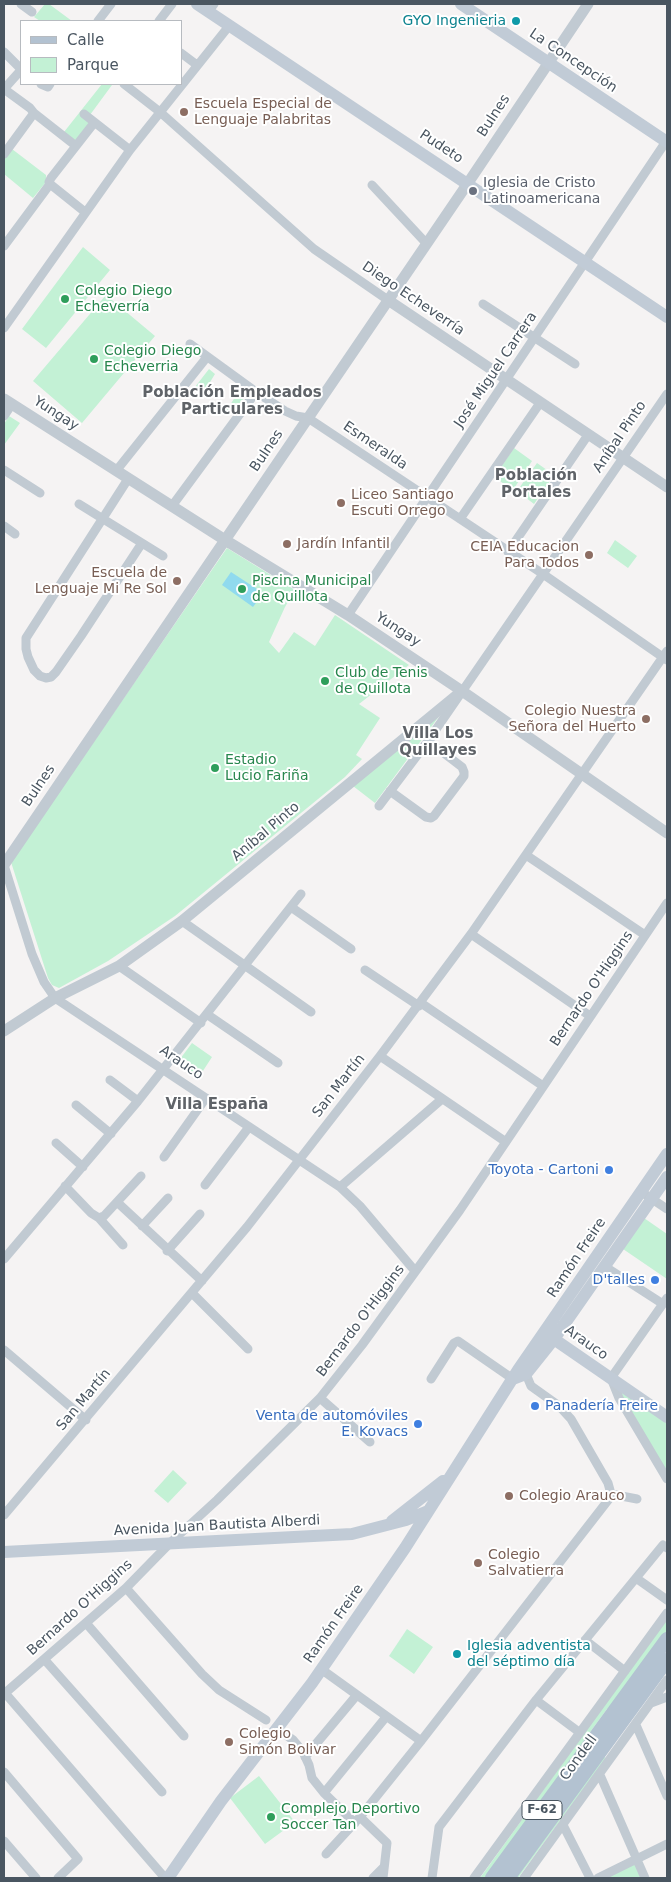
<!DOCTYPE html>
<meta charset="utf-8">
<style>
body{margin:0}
#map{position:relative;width:671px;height:1882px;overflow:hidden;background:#f5f3f3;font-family:"DejaVu Sans",sans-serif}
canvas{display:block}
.frame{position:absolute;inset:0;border:5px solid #4a5661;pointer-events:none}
.legend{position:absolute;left:20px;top:20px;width:162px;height:65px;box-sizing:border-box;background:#fff;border:1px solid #b7bbc0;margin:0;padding:6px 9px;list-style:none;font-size:15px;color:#4a5661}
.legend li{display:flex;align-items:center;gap:10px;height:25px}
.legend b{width:25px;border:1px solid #b7bbc0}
</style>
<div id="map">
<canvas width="671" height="1882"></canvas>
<div class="frame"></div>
<ul class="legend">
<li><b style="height:6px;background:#b3c2d1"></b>Calle</li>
<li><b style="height:14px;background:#c3f1d5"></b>Parque</li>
</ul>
</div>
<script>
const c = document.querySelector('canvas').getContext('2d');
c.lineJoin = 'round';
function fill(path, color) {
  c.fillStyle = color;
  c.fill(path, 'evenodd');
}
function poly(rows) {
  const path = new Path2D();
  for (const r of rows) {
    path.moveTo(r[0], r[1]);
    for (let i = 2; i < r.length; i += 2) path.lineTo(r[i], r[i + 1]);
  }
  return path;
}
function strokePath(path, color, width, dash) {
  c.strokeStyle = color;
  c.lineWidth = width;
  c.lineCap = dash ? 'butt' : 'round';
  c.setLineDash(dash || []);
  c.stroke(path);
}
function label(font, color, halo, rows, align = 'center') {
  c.font = font + ' "DejaVu Sans",sans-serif';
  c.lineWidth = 4;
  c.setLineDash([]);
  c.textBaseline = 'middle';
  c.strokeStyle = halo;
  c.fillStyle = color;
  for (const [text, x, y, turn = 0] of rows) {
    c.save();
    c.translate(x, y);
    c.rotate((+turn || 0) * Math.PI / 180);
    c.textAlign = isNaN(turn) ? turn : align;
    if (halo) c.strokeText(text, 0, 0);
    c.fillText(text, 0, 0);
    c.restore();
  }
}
fill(poly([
 [45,4,49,4,72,21,40,21,34,17],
 [102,84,112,85,87,119,90,122,76,141,64,132],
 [12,149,46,175,46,182,33,198,4,174,4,159],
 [83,247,110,270,46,348,22,329],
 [106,295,155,336,82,423,33,381],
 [209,369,215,374,204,392,195,387],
 [240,389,247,393,233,414,227,410],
 [9,416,20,423,4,445,4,424],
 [514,448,532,461,513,490,494,477],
 [537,463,554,475,534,504,517,491],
 [615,540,637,556,628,568,607,553],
 [227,548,295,590,285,607,269,642,279,653,294,632,315,646,335,615,409,665,359,704,380,718,356,755,362,759,345,777,175,916,108,961,59,988,52,985,48,978,11,862],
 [440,715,375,803,353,786],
 [192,1043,212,1057,199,1077,177,1063],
 [644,1218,667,1234,667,1279,623,1249],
 [621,1391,667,1421,667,1476,619,1394],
 [173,1470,187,1483,168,1503,154,1491],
 [667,1618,667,1633,621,1696,607,1709,588,1735,577,1756,487,1878,480,1878],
 [407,1629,433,1647,414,1674,389,1656],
 [604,1757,606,1758,518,1878,511,1878],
 [259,1776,295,1822,265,1844,230,1798],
 [635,1861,642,1878,599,1878]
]), '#c3f1d5');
fill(poly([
 [231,572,263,593,253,607,222,585]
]), '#90daee');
strokePath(poly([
 [21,4,32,12],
 [208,12,214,4],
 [98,21,111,4],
 [159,21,172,4],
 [4,52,21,69],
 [181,53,197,65],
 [41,84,48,87,50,84],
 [124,84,160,112,314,249,388,300],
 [4,89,30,108,34,113,76,146],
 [4,89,21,70],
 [84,114,130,150],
 [4,154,34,113],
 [372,185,426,243],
 [85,212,50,184,49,182,51,178,94,123],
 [4,246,50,184],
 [483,304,575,364],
 [4,328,130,150,229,26],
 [190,344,256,392,285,411,296,416,308,418,543,574,667,660],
 [4,416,12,404],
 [4,470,40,493],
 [116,471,207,357],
 [128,479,26,638,26,649,28,657,34,670,40,676,46,678,51,677,56,672,81,636,142,543],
 [79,504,163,556],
 [172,506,256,392],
 [460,519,540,403],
 [4,526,15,534],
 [508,552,588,435],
 [348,615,667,140],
 [390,791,426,817,431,818,434,816,464,776,464,772,462,767,428,741],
 [379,806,428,741,667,394],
 [526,855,645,935],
 [4,865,32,954,44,982,55,998,340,1187,360,1206,415,1271],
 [291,907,351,949],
 [182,921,311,1012],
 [471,934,590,1016],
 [119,966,201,1023],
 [365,970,419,1006],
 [421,1003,543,1086],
 [208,1015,278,1063],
 [380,1056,506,1142],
 [110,1080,138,1101],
 [76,1105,111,1134],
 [56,1143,83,1167],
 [164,1157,206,1098],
 [205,1185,249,1127],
 [65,1186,91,1213,99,1218,123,1245],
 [340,1187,442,1099],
 [640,1191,667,1209],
 [117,1202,202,1281],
 [99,1218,104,1216,141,1176],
 [142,1226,168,1198],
 [167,1251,200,1214],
 [4,1259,138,1101,301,894],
 [604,1266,663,1304],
 [192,1293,248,1349],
 [667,1298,611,1378,619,1398,667,1479],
 [4,1350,86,1420],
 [431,1379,454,1343,458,1341,513,1379],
 [320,1398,370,1442],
 [611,1494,637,1499],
 [4,1515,247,1227,380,1056,471,934,667,651],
 [636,1578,667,1600],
 [126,1588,202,1674,219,1690,266,1720],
 [86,1623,184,1736],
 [585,1640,625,1671],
 [44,1659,162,1792],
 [321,1669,421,1741],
 [5,1693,165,1878],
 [4,1694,126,1588,170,1543,217,1500,320,1398,362,1345,460,1210,667,903],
 [536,1700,579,1732],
 [651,1703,667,1697],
 [636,1725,667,1796],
 [278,1729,293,1740,303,1752,309,1765,312,1778,324,1793,355,1823],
 [305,1757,356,1696],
 [4,1772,78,1859,58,1878],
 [600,1775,645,1878],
 [324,1793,386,1717],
 [360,1817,387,1843,383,1878],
 [563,1825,590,1878],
 [4,1841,36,1878],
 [326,1854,360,1817,421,1741,609,1499,611,1494,608,1483,571,1419,559,1406,531,1386,526,1374],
 [373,1878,384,1867],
 [432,1878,439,1827,536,1700,663,1545,667,1548],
 [474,1878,667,1613],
 [524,1878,667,1680],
 [598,1878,667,1844]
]), '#c1cad2', 9);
strokePath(poly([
 [388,300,667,487],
 [4,399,225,540,348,615,462,691,667,833],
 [4,865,468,183,588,4],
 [4,1031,55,998,119,966,182,921,462,691]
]), '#c1cad2', 11);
strokePath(poly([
 [197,4,667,317],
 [461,4,667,142],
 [548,1335,667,1417],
 [513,1379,526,1374,554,1339,667,1177],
 [392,1521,443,1481],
 [4,1552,352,1534,406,1520,428,1511],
 [168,1878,221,1801,312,1683,405,1548,518,1370,667,1154]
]), '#c1cbd6', 12);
strokePath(poly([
 [492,1878,667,1639],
 [508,1878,667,1660]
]), '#b3c2d1', 14);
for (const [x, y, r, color] of [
 [516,21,5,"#0f9aa8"],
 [184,112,5,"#8d6e63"],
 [473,191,5,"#6b7280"],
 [65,299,5,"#2e9e5b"],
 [94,359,5,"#2e9e5b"],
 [341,503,5,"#8d6e63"],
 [287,544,5,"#8d6e63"],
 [589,555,5,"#8d6e63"],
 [177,581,5,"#8d6e63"],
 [242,589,5,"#2e9e5b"],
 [325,681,5,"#2e9e5b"],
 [646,719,5,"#8d6e63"],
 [215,768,5,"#2e9e5b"],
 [609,1170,5,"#3f7fe0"],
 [655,1280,5,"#3f7fe0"],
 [535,1406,5,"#3f7fe0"],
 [418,1424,5,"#3f7fe0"],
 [509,1496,5,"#8d6e63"],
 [478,1563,5,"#8d6e63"],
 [457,1654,5,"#0f9aa8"],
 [229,1742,5,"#8d6e63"],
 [271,1817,5,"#2e9e5b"]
]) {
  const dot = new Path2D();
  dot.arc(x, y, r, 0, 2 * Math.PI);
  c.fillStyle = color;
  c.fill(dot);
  strokePath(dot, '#fff', 2);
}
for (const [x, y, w] of [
 [542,1810,40]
]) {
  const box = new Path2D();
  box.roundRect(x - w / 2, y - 9.5, w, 19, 4);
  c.fillStyle = '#fff';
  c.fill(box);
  strokePath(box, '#4a5661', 1);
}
label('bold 12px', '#4a5661', null, [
 ["F-62",542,1810]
]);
label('14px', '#0d838f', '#fff', [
 ["GYO Ingenieria",506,21],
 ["Iglesia adventista",467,1646,"left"],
 ["del séptimo día",467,1662,"left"]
], 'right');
label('14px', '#4a5661', '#fff', [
 ["La Concepción",573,61,34],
 ["Bulnes",494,116,-57],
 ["Pudeto",441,147,33],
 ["Diego Echeverría",413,299,34],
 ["José Miguel Carrera",496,370,-56],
 ["Yungay",56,414,33],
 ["Aníbal Pinto",620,437,-56],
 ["Esmeralda",375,446,34],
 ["Bulnes",267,451,-56],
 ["Yungay",398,630,33],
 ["Bulnes",39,786,-56],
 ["Aníbal Pinto",266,832,-40],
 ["Bernardo O'Higgins",592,989,-56],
 ["Arauco",181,1063,34],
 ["San Martín",339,1086,-52],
 ["Ramón Freire",577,1258,-56],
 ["Bernardo O'Higgins",361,1321,-53],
 ["Arauco",586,1343,35],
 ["San Martín",84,1400,-50],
 ["Avenida Juan Bautista Alberdi",217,1526,-3],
 ["Bernardo O'Higgins",80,1608,-42],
 ["Ramón Freire",334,1624,-55],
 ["Condell",579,1758,-54]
]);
label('14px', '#785e54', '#fff', [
 ["Escuela Especial de",194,104],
 ["Lenguaje Palabritas",194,120],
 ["Liceo Santiago",351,495],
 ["Escuti Orrego",351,511],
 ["Jardín Infantil",297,544],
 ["CEIA Educacion",579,547,"right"],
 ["Para Todos",579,563,"right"],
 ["Escuela de",167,573,"right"],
 ["Lenguaje Mi Re Sol",167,589,"right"],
 ["Colegio Nuestra",636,711,"right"],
 ["Señora del Huerto",636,727,"right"],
 ["Colegio Arauco",519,1496],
 ["Colegio",488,1555],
 ["Salvatierra",488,1571],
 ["Colegio",239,1734],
 ["Simón Bolivar",239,1750]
], 'left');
label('14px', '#5b616d', '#fff', [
 ["Iglesia de Cristo",483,183],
 ["Latinoamericana",483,199]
], 'left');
label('14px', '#27864d', '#fff', [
 ["Colegio Diego",75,291],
 ["Echeverría",75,307],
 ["Colegio Diego",104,351],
 ["Echeverria",104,367],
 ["Piscina Municipal",252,581],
 ["de Quillota",252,597],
 ["Club de Tenis",335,673],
 ["de Quillota",335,689],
 ["Estadio",225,760],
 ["Lucio Fariña",225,776],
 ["Complejo Deportivo",281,1809],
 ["Soccer Tan",281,1825]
], 'left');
label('14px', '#366cbe', '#fff', [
 ["Toyota - Cartoni",599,1170],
 ["D'talles",645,1280],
 ["Panadería Freire",545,1406,"left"],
 ["Venta de automóviles",408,1416],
 ["E. Kovacs",408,1432]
], 'right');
label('bold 15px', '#5f6368', '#fff', [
 ["Población Empleados",232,393],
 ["Particulares",232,410],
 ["Población",536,476],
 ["Portales",536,493],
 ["Villa Los",438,734],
 ["Quillayes",438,751],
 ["Villa España",217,1105]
]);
</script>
